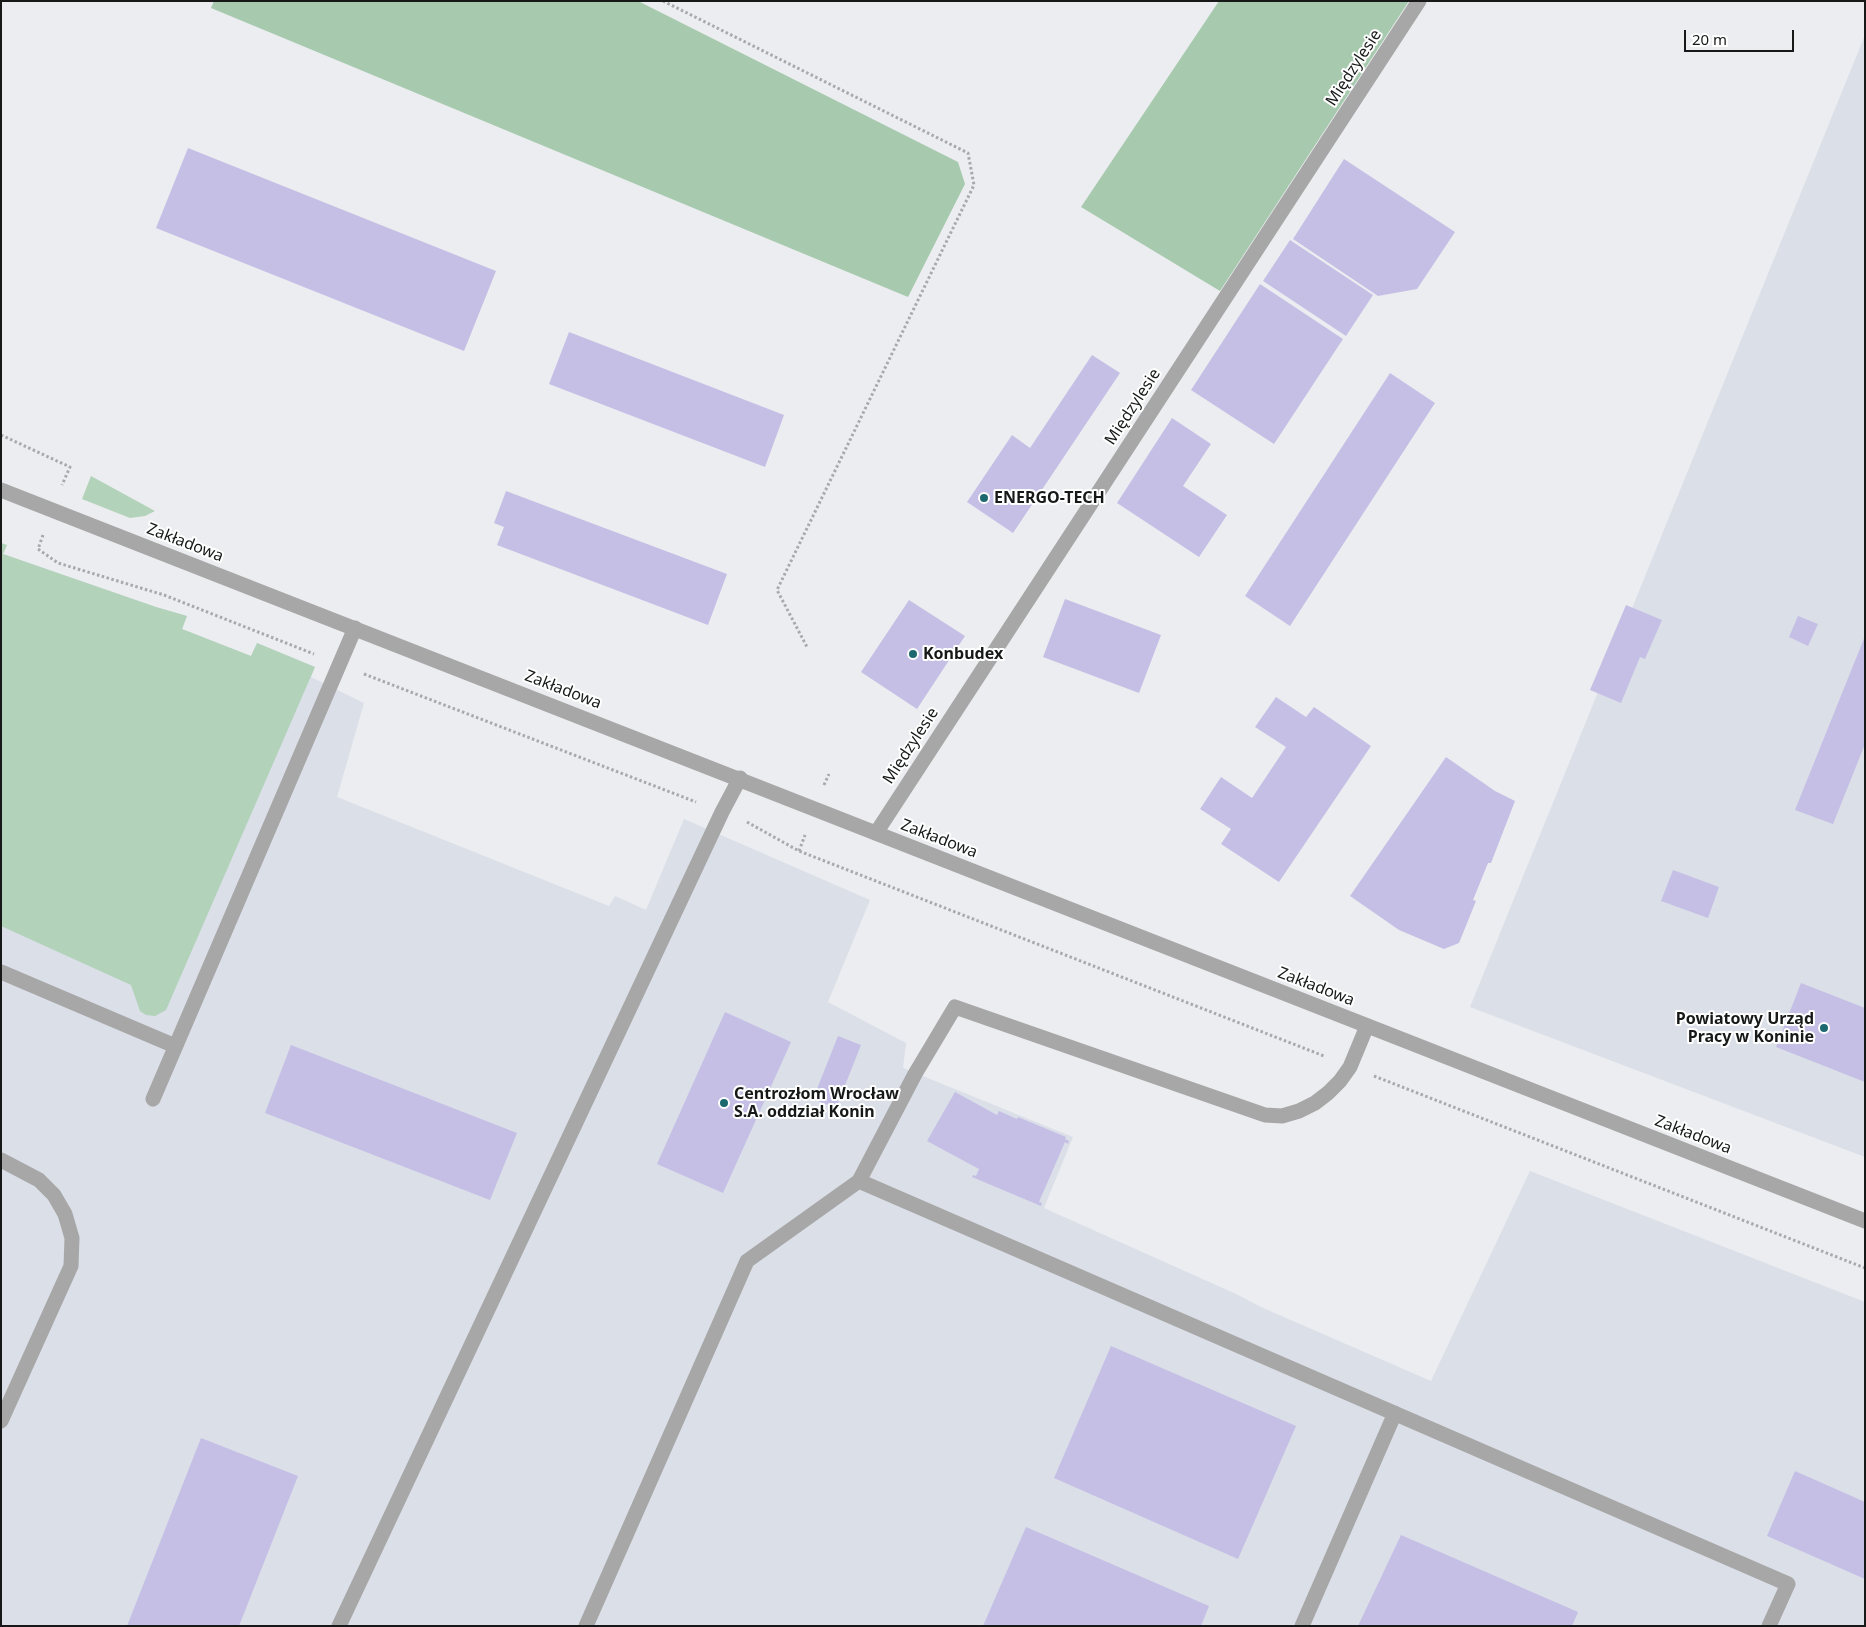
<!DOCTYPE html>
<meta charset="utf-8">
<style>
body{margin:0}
#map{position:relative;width:1866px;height:1627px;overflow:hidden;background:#ecedf0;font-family:"Noto Sans",sans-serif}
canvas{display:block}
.frame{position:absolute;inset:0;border:2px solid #171818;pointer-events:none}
.scale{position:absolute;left:1684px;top:30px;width:110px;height:22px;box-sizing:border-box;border:2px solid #171818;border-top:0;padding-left:6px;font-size:15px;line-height:18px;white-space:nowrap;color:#171818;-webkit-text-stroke:4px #fff;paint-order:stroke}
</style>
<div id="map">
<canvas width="1866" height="1627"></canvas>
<div class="frame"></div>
<div class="scale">20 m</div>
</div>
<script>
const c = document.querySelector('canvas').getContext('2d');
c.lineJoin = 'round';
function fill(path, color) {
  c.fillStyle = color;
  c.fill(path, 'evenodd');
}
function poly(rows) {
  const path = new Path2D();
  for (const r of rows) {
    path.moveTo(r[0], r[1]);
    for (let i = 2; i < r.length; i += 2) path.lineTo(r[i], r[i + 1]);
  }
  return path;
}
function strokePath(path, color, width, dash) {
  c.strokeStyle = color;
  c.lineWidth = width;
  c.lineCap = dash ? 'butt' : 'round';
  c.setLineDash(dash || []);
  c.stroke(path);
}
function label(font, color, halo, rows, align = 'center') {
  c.font = font + ' "Noto Sans",sans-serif';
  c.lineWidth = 4;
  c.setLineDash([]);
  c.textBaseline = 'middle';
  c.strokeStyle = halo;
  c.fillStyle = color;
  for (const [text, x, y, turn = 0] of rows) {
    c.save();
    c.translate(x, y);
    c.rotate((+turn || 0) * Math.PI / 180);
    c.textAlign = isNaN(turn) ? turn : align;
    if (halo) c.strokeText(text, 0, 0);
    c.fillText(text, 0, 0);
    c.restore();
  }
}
fill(poly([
 [1865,35,1865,1157,1470,1007],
 [1,543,7,545,3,554,156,607,187,616,182,629,251,656,257,643,315,667,311,677,364,703,337,797,609,906,615,896,646,910,684,819,870,900,828,1002,906,1043,903,1068,1073,1137,1044,1208,1236,1294,1263,1308,1431,1381,1530,1171,1865,1302,1865,1626,1,1626]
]), '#dadfe8');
fill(poly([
 [91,476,155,511,145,516,130,518,82,499],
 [1,543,7,545,3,554,156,607,187,616,182,629,251,656,257,643,315,667,166,1010,155,1016,146,1015,140,1011,131,985,1,926]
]), '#b2d2b9');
fill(poly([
 [214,1,638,1,958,162,965,184,908,297,211,8],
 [1219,1,1409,1,1220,291,1081,207]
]), '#a7caaf');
fill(poly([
 [188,148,496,271,464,351,156,228],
 [1344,159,1455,232,1417,289,1378,296,1293,239],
 [1290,240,1373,295,1346,336,1263,281],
 [1260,284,1343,339,1274,444,1191,390],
 [569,332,784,415,765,467,549,384],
 [1092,355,1120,373,1013,533,967,502,1012,435,1030,448],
 [1390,373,1435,403,1290,626,1245,596],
 [1172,418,1211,444,1183,486,1227,515,1199,557,1117,503],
 [506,491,727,574,708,625,497,545,504,527,494,523],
 [1065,599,1161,635,1139,693,1043,657],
 [909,600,965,636,917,709,861,672],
 [1626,605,1662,620,1645,659,1640,657,1621,703,1590,690],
 [1798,616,1818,624,1808,646,1789,637],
 [1865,636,1865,744,1833,824,1795,810],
 [1276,697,1306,717,1314,707,1371,746,1279,882,1221,844,1231,829,1200,809,1221,777,1252,798,1286,747,1255,727],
 [1446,757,1495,791,1515,801,1491,863,1488,863,1473,900,1476,901,1459,943,1444,949,1399,930,1350,896],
 [1673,870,1719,887,1708,918,1661,901],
 [1801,983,1865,1008,1865,1082,1776,1047],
 [725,1012,791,1042,723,1193,657,1164],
 [838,1036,861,1045,836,1108,813,1099],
 [291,1045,517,1133,490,1200,265,1113],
 [955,1092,997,1115,999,1111,1017,1119,1018,1117,1066,1137,1065,1139,1069,1141,1068,1144,1065,1142,1039,1202,1042,1203,1041,1206,972,1177,973,1175,976,1176,979,1169,927,1141],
 [1111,1346,1296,1426,1238,1559,1054,1478],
 [201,1438,298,1476,239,1626,127,1626],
 [1795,1471,1865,1502,1865,1579,1767,1536],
 [1026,1527,1209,1606,1201,1626,983,1626],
 [1401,1535,1578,1612,1572,1626,1358,1626]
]), '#c5bfe6');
strokePath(poly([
 [663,1,968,153,974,185,777,590,807,647],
 [1,435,70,467,62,485],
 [43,535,38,549,58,563,164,595,314,654],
 [364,674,696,802],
 [824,785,829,774],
 [747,822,799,851,1324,1056],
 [799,851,805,835],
 [1374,1076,1865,1268]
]), '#a8a9ab', 3, [2.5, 2.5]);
strokePath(poly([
 [876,833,1419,1],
 [1,972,175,1046],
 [153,1099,355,628],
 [1,1160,39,1180,54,1195,65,1214,72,1238,71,1266,1,1421],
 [859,1181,1788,1584,1769,1626],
 [339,1626,722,812,740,778],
 [586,1626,747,1261,859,1181,915,1074,955,1007,1265,1115,1282,1116,1299,1111,1315,1103,1328,1093,1340,1081,1350,1067,1367,1026],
 [1302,1626,1395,1413]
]), '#a8a7a7', 15);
strokePath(poly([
 [1,490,1865,1221]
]), '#a8a7a7', 15);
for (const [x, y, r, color] of [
 [984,498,5,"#1b686f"],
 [913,654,5,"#1b686f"],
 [1824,1028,5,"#1b686f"],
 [724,1103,5,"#1b686f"]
]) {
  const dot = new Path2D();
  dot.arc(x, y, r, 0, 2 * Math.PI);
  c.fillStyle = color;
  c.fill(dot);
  strokePath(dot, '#fff', 2);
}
label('16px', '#171818', '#fff', [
 ["Międzylesie",1354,68,-57],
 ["Międzylesie",1133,407,-57],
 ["Zakładowa",185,543,21],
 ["Zakładowa",563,690,21],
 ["Międzylesie",911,746,-57],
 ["Zakładowa",939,839,21],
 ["Zakładowa",1316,987,21],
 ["Zakładowa",1693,1135,21]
]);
label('bold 16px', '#171818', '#fff', [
 ["ENERGO-TECH",994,498],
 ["Konbudex",923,654],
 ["Powiatowy Urząd",1814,1019,"right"],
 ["Pracy w Koninie",1814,1037,"right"],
 ["Centrozłom Wrocław",734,1094],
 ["S.A. oddział Konin",734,1112]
], 'left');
</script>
